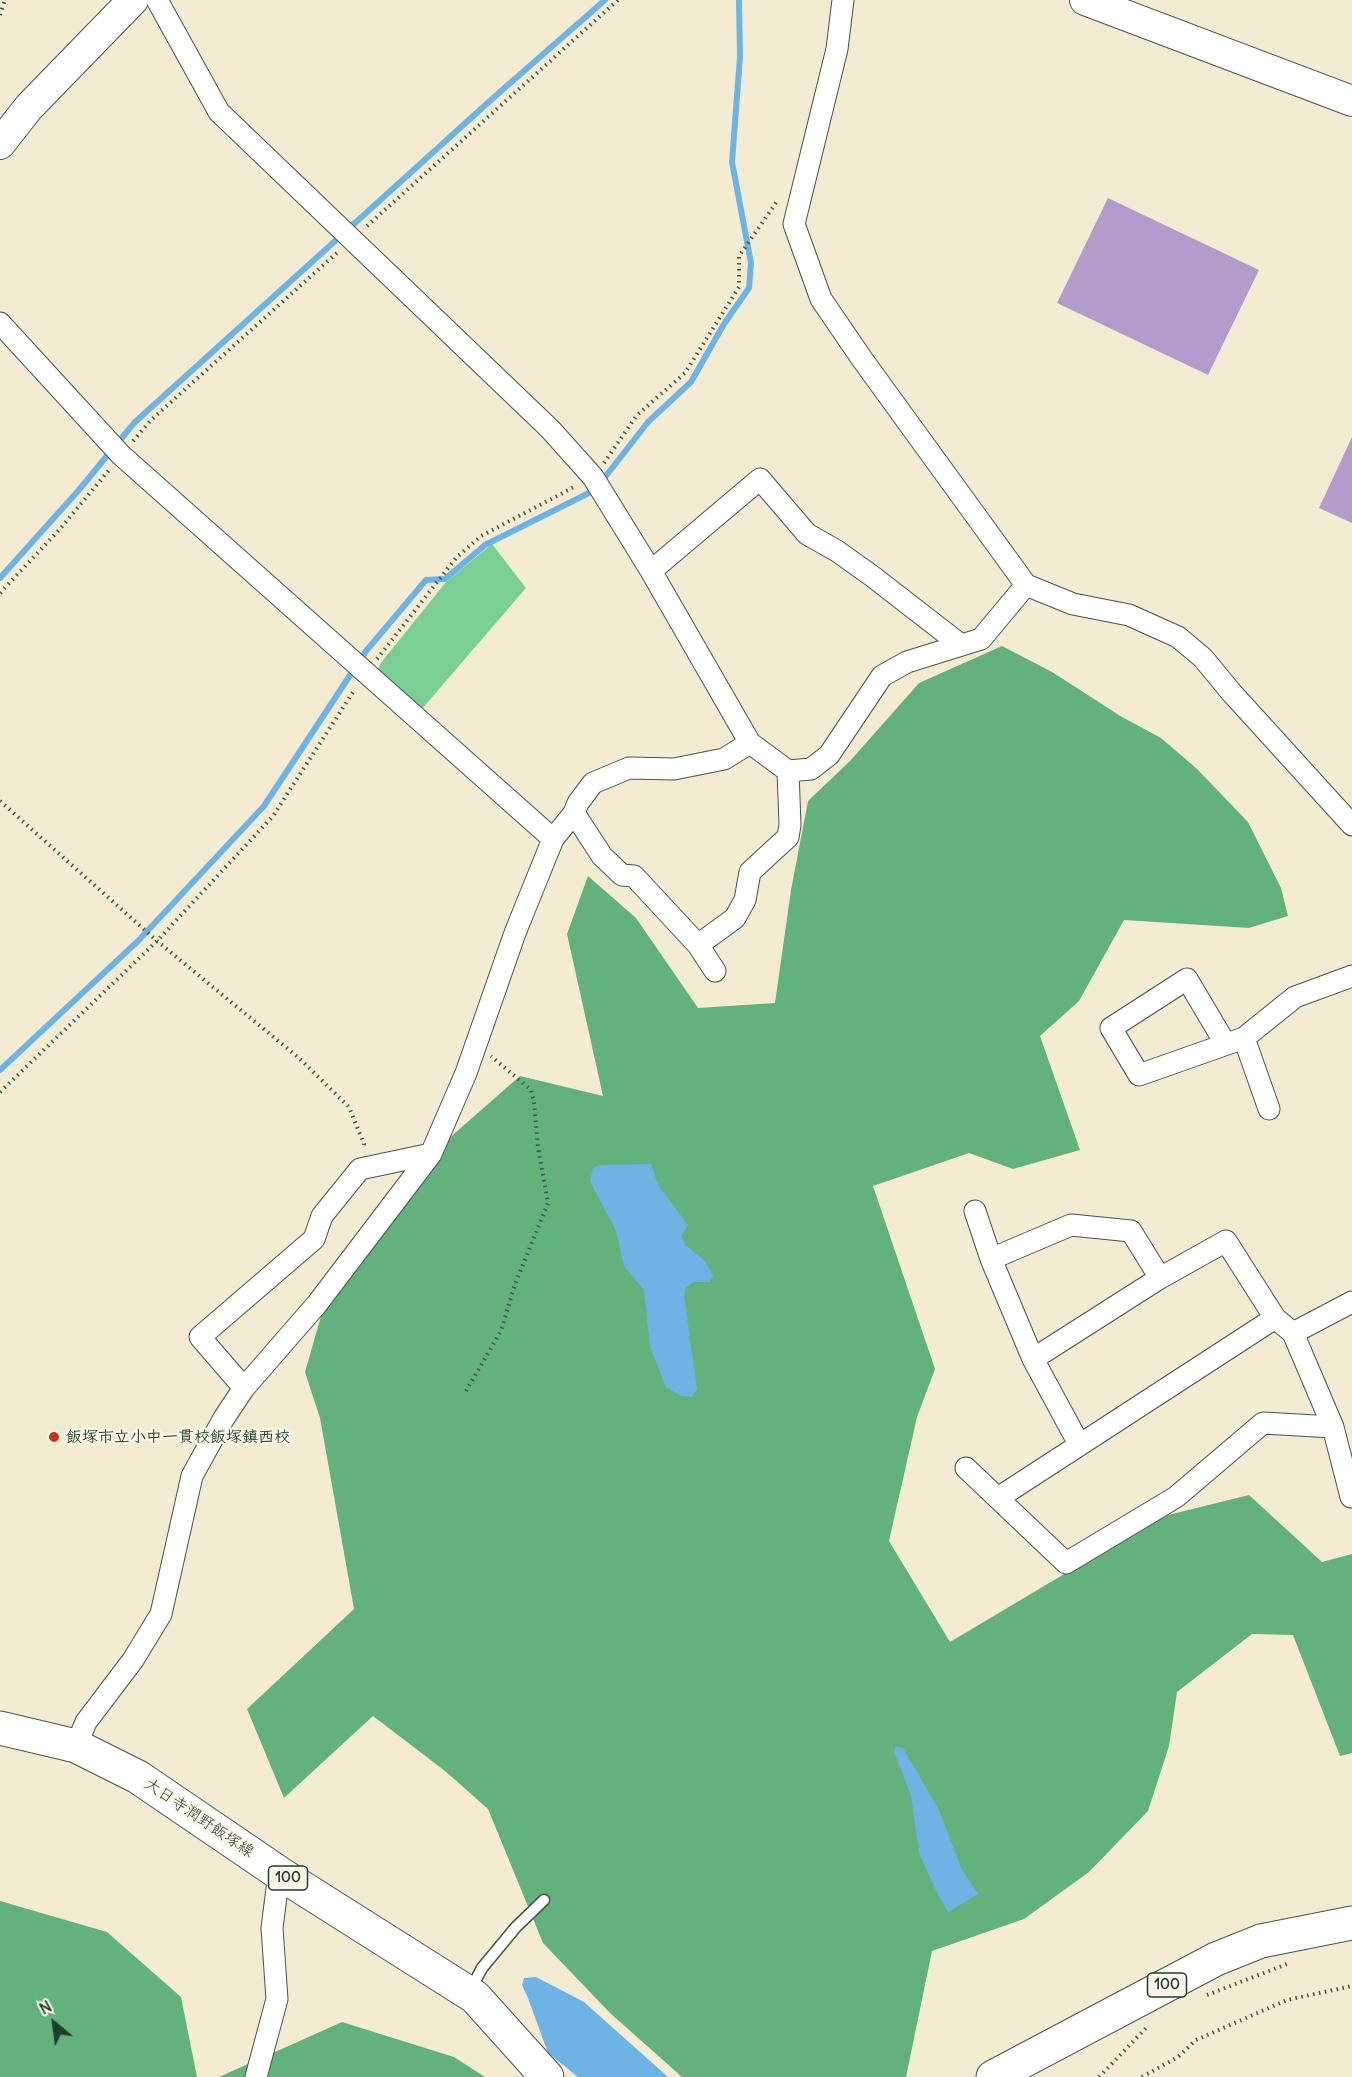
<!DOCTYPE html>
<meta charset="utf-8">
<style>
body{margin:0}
#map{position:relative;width:1352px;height:2077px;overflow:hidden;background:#f3ecd3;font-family:Delius,sans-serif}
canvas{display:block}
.north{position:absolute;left:24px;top:1993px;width:60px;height:60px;-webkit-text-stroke:4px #fcf5e5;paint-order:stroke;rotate:331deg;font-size:16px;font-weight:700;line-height:24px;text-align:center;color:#1f3d34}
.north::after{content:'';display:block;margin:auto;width:21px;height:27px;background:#1f3d34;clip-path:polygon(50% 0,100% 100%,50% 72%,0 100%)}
</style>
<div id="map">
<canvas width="1352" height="2077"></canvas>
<div class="north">N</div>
</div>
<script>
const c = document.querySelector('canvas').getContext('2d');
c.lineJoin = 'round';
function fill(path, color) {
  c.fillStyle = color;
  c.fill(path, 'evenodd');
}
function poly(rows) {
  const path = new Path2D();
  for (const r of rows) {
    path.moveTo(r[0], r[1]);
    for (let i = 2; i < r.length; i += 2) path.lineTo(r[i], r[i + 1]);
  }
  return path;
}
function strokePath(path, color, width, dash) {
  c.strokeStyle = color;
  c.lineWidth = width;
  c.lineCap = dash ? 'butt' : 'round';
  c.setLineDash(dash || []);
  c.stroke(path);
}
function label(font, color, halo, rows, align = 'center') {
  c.font = font + ' Delius,"Klee One",sans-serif';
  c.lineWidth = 4.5;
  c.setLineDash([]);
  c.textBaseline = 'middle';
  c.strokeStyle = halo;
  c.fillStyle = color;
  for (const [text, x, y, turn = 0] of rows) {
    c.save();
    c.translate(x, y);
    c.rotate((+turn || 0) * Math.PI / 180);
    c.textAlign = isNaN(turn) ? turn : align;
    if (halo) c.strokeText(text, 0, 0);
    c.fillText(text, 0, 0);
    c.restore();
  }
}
fill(poly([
 [492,544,526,588,421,710,378,672,380,664,446,582]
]), '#7ad094');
fill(poly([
 [1002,646,1052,672,1122,717,1161,738,1197,769,1248,822,1281,888,1288,916,1249,928,1124,920,1079,1001,1040,1036,1080,1150,1013,1169,969,1153,873,1186,935,1369,917,1417,889,1541,950,1642,1160,1517,1249,1495,1322,1562,1352,1554,1352,1753,1340,1756,1293,1635,1252,1634,1177,1692,1169,1746,1148,1811,1089,1872,1024,1919,932,1951,906,2077,682,2077,610,2013,543,1943,488,1809,445,1771,373,1716,284,1798,247,1709,354,1609,320,1418,305,1372,330,1285,431,1154,520,1076,603,1096,567,934,588,876,636,918,698,1008,775,1003,791,890,808,801,850,761,919,683],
 [0,1901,107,1932,181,1997,197,2077,0,2077],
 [342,2022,454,2057,485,2077,219,2077]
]), '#63b27e');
fill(poly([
 [651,1164,658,1185,688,1225,681,1236,685,1245,704,1260,713,1275,710,1282,694,1282,686,1287,684,1295,697,1389,692,1397,681,1396,666,1387,650,1347,644,1290,624,1266,616,1231,590,1181,593,1168,600,1165],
 [896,1746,903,1748,939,1810,961,1868,978,1894,948,1912,938,1895,919,1853,911,1796,894,1752],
 [536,1977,584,2002,668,2077,578,2077,548,2053,528,1998,522,1985,524,1978]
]), '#6db3e4');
strokePath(poly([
 [0,578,78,491,135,422,492,99,605,0],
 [0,1070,138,941,264,806,366,651,426,580,445,579,485,545,595,490,648,422,691,382,724,324,749,288,751,263,732,162,740,57,739,0]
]), '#6db3e4', 6);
fill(poly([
 [1108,198,1259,270,1208,375,1057,303],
 [1352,437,1352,523,1319,508]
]), '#b39ccc');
const lane = poly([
 [470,1991,482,1968,516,1927,544,1900]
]);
const street = poly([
 [157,0,219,112,550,429,593,477,651,571,750,743,788,771,811,769,829,755,882,676,907,662,981,639,1026,585],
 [843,0,837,49,794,224,821,299,862,359,1026,585,1073,604,1129,615,1178,637,1203,658,1231,692,1352,825],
 [0,323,121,455,553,839],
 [651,571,760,479,807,534,837,551,872,576,961,645],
 [574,813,602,856,622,875,634,876,698,945,715,971],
 [698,945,735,918,745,900,750,872,788,837,790,825,788,771],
 [1244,1038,1269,1109],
 [1226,1043,1225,1043,1187,979,1111,1028,1139,1075,1244,1038,1295,997,1352,976],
 [975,1211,991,1259,1033,1359,1079,1444],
 [991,1259,1071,1225,1131,1231,1160,1278],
 [1293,1333,1352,1302],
 [1033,1359,1160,1278,1226,1241,1275,1318],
 [244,1388,200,1337,314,1239,322,1216,360,1169,431,1154],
 [966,1468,1066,1563,1176,1497,1263,1423,1333,1427],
 [998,1498,1275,1318,1293,1333,1333,1427,1351,1497],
 [76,1746,86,1722,133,1660,161,1614,192,1476,224,1418,244,1388,317,1304,431,1154,466,1073,515,933,553,839,574,813,578,803,593,783,629,768,674,769,724,759,750,743],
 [256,2077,277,1999,272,1928,279,1873]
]);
const secondary = poly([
 [1085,0,1352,101],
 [0,144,29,107,133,0]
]);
const primary = poly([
 [0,1728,76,1746,138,1777,279,1873,475,1997,547,2077],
 [993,2077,1216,1959,1261,1941,1352,1923]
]);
strokePath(lane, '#3f574c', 13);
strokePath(street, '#3f574c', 23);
strokePath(secondary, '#3f574c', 32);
strokePath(primary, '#3f574c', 35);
strokePath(poly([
 [0,15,5,0],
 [367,226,618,0],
 [133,441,151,420,339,251],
 [604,463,637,415,685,373,739,287,739,256,778,200],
 [0,593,60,529,109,470],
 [377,659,456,558,481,536,576,486],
 [0,801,157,941,299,1058,349,1107,364,1144,363,1149],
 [0,1092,157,941,273,816,355,689],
 [466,1391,501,1331,515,1284,548,1203,538,1147,534,1102,531,1090,491,1056],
 [1207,1995,1287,1964],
 [1099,2077,1147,2027],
 [1142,2077,1178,2057,1196,2040,1287,2000,1352,1986]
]), '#3f574c', 4, [1.5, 4.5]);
strokePath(lane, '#fff', 10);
strokePath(street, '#fff', 21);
strokePath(secondary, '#fff', 30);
strokePath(primary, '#fff', 33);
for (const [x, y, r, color] of [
 [54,1437,6,"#c8321e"]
]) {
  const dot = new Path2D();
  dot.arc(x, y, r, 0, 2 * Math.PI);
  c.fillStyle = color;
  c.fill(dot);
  strokePath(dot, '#fcf5e5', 2);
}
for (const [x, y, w] of [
 [288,1878,39],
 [1167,1985,39]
]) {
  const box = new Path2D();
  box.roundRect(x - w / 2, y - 12, w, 24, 4.5);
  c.fillStyle = '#fcf5e5';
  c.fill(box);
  strokePath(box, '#1f3d34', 1.5);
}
label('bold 15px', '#1f3d34', null, [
 ["100",288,1878],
 ["100",1167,1985]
]);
label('bold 16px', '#1f3d34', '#fcf5e5', [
 ["飯塚市立小中一貫校飯塚鎮西校",66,1437]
], 'left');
label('16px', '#1f3d34', '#fcf5e5', [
 ["大日寺潤野飯塚線",199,1818,34]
]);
</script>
